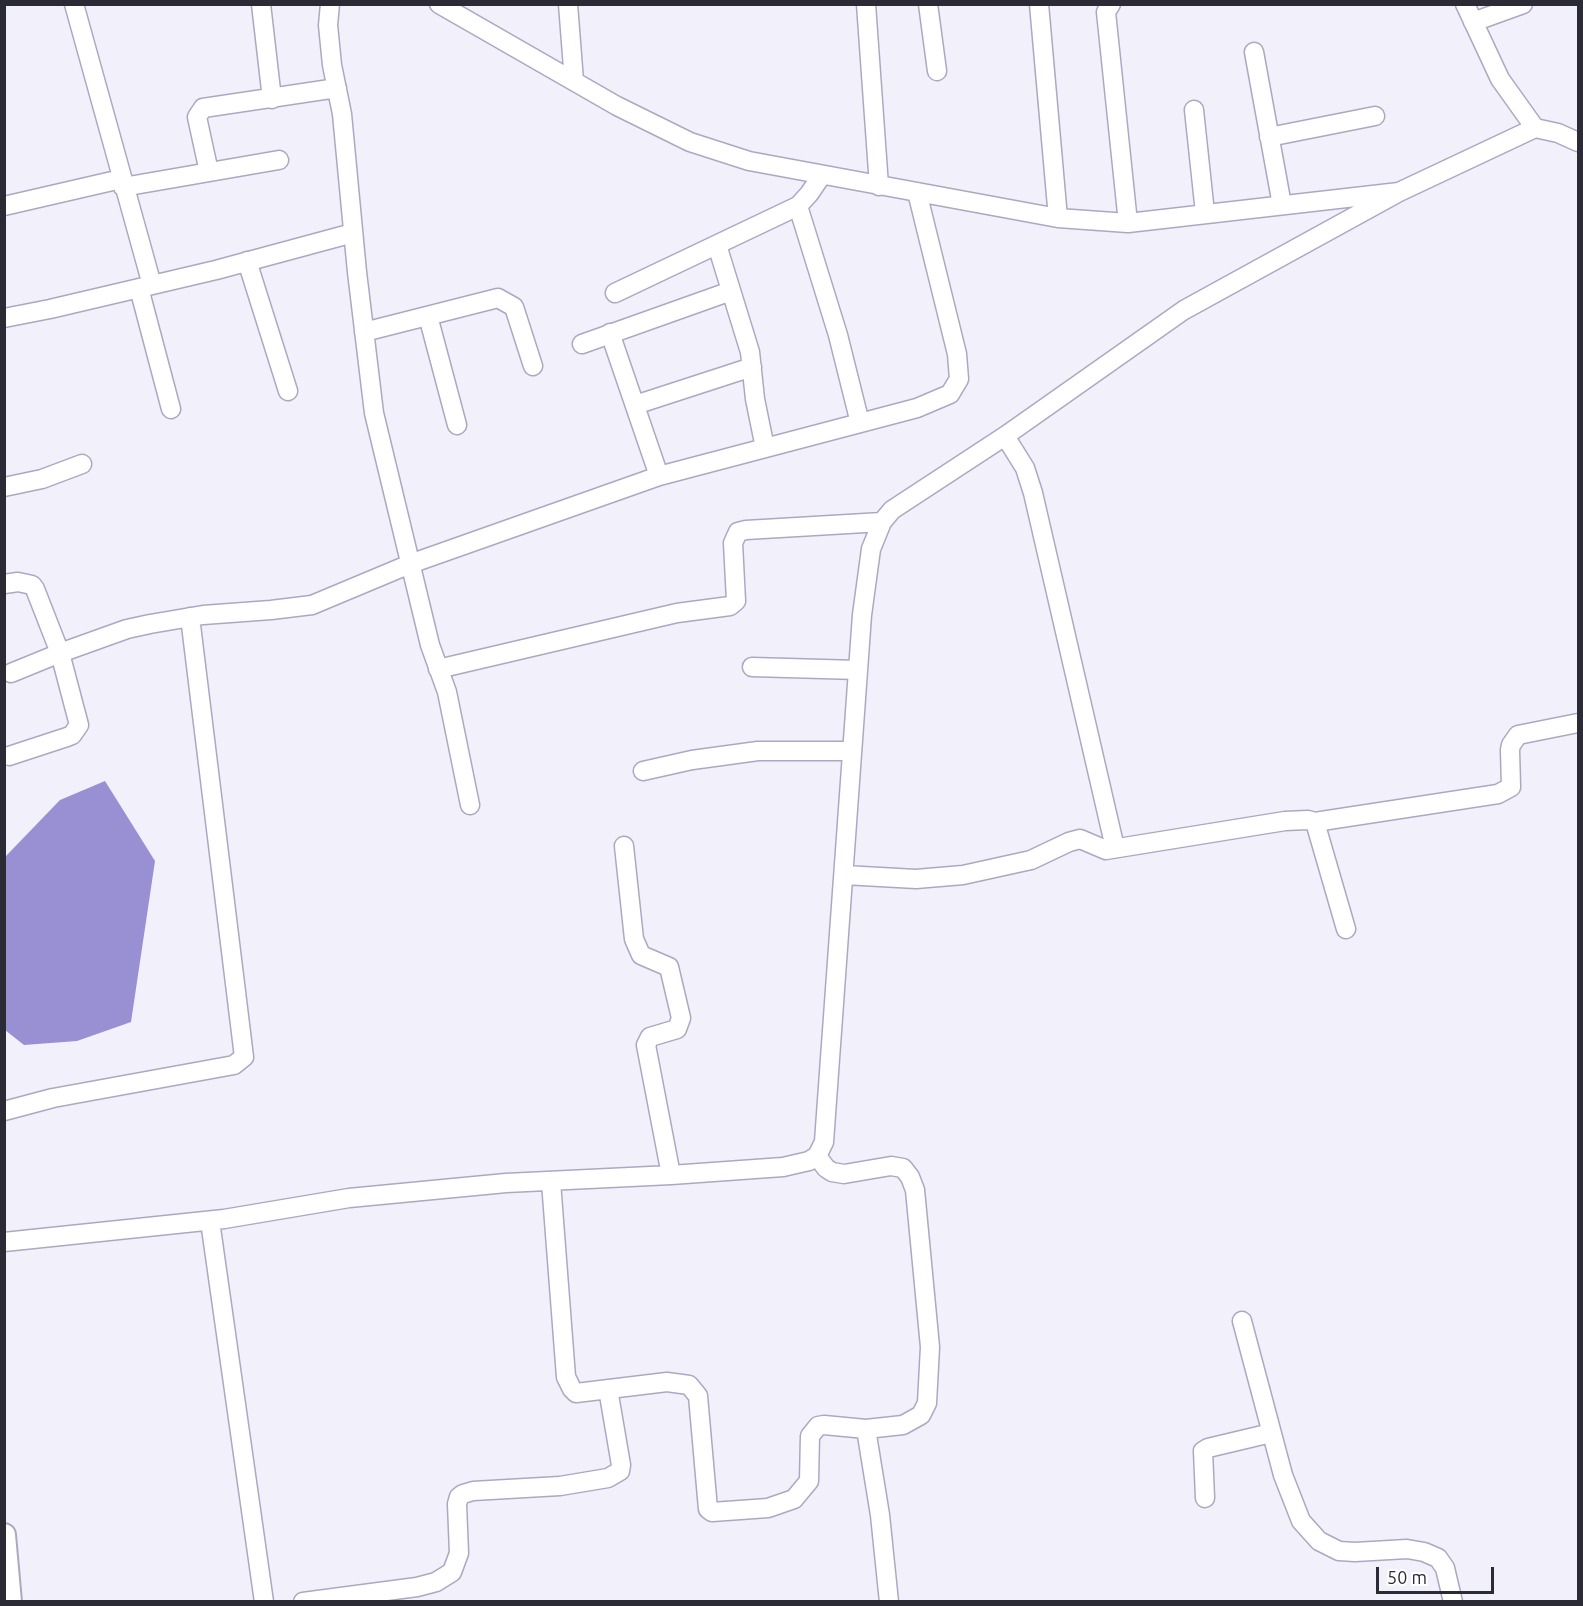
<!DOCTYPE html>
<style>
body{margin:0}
#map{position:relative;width:1583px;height:1606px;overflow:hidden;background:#f1f0fb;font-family:Ubuntu,sans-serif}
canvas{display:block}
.frame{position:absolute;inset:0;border:6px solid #2b2b35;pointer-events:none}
.scale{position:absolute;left:1376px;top:1567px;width:118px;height:27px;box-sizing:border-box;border:3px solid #2b2b35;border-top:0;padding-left:8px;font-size:18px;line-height:21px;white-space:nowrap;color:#2b2b35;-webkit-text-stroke:4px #fff;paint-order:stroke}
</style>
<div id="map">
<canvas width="1583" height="1606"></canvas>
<div class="frame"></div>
<div class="scale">50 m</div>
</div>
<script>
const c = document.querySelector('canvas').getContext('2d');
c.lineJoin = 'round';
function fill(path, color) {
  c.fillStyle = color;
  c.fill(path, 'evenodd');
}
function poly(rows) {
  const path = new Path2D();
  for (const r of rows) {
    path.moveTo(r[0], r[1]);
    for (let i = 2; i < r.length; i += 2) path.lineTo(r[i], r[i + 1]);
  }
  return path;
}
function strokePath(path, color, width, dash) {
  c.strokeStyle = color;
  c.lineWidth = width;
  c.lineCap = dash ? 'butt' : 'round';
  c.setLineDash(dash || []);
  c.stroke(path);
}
fill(poly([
 [105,781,155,861,131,1022,77,1041,24,1045,5,1030,5,857,60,800]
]), '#9890d3');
const minor = poly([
 [74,4,152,285],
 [261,4,272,99],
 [330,4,328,25,332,65,342,114,357,272,374,413,430,645,447,692,470,805],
 [439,4,617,106,690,142,749,161,1058,218,1128,223,1399,192,1535,128,1558,133,1578,142],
 [568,4,574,81],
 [866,4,879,186],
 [928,4,937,71],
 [1039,4,1058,218],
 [1111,4,1106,12,1128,223],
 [1465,4,1500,79,1535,128],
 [1473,22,1523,4],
 [1254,52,1282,205],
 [1194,110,1205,213],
 [1269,137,1375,116],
 [209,172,197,117,203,108,337,88],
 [123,187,279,160],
 [4,206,121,179],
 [798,206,838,335,860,423],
 [717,245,750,352,755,399,765,448],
 [247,261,288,391],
 [139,288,171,409],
 [615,293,798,206,809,194,822,175],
 [428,316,457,425],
 [4,318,50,309,216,270,353,233],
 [364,332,498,298,514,307,533,366],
 [610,333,659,476],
 [582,344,731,291],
 [635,405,752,367],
 [1005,436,1025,468,1033,493,1115,848],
 [4,487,42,479,82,464],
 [4,584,18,582,32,585,35,589,60,653,79,725,72,735,67,737,9,756],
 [752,667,858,670],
 [438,669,677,613,730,606,736,601,733,543,738,532,746,530,882,522],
 [11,673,60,653,127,629,150,624,203,615,271,610,312,605,410,564,659,476,917,408,950,394,959,379,957,354,917,192],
 [643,771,692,760,758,751,852,751],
 [1315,822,1498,794,1511,787,1510,750,1511,745,1518,735,1578,723],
 [624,846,634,939,641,955,669,967,681,1018,677,1029,650,1037,646,1045,671,1175],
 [844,875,916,879,963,875,1031,860,1069,842,1080,839,1106,850,1285,821,1308,820,1315,822,1346,929],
 [4,1111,53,1098,234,1065,244,1057,190,617],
 [551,1182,566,1377,572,1389,576,1393,667,1382,689,1385,698,1396,708,1509,712,1512,768,1508,794,1499,809,1481,810,1436,818,1426,824,1425,866,1429,903,1425,921,1415,927,1403,930,1347,915,1190,910,1177,903,1168,891,1166,844,1174,832,1172,826,1168,817,1156],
 [210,1221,264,1602],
 [4,1242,224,1219,349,1198,506,1183,671,1175,783,1167,809,1161,817,1156,824,1142,862,615,871,549,882,522,892,510,1005,436,1184,310,1399,192],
 [1242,1321,1283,1475,1301,1521,1319,1541,1339,1551,1355,1552,1407,1549,1424,1552,1438,1558,1445,1568,1453,1602],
 [866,1429,880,1515,889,1602],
 [1205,1498,1203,1451,1208,1448,1271,1433],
 [303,1602,417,1587,436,1582,452,1572,459,1553,457,1504,459,1497,463,1494,473,1491,560,1486,608,1478,620,1471,621,1465,608,1389]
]);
const tertiary = poly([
 [4,1535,10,1602]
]);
strokePath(minor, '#aba9c2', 21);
strokePath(tertiary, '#aba9c2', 26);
strokePath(minor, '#fff', 18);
strokePath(tertiary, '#fff', 22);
</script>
